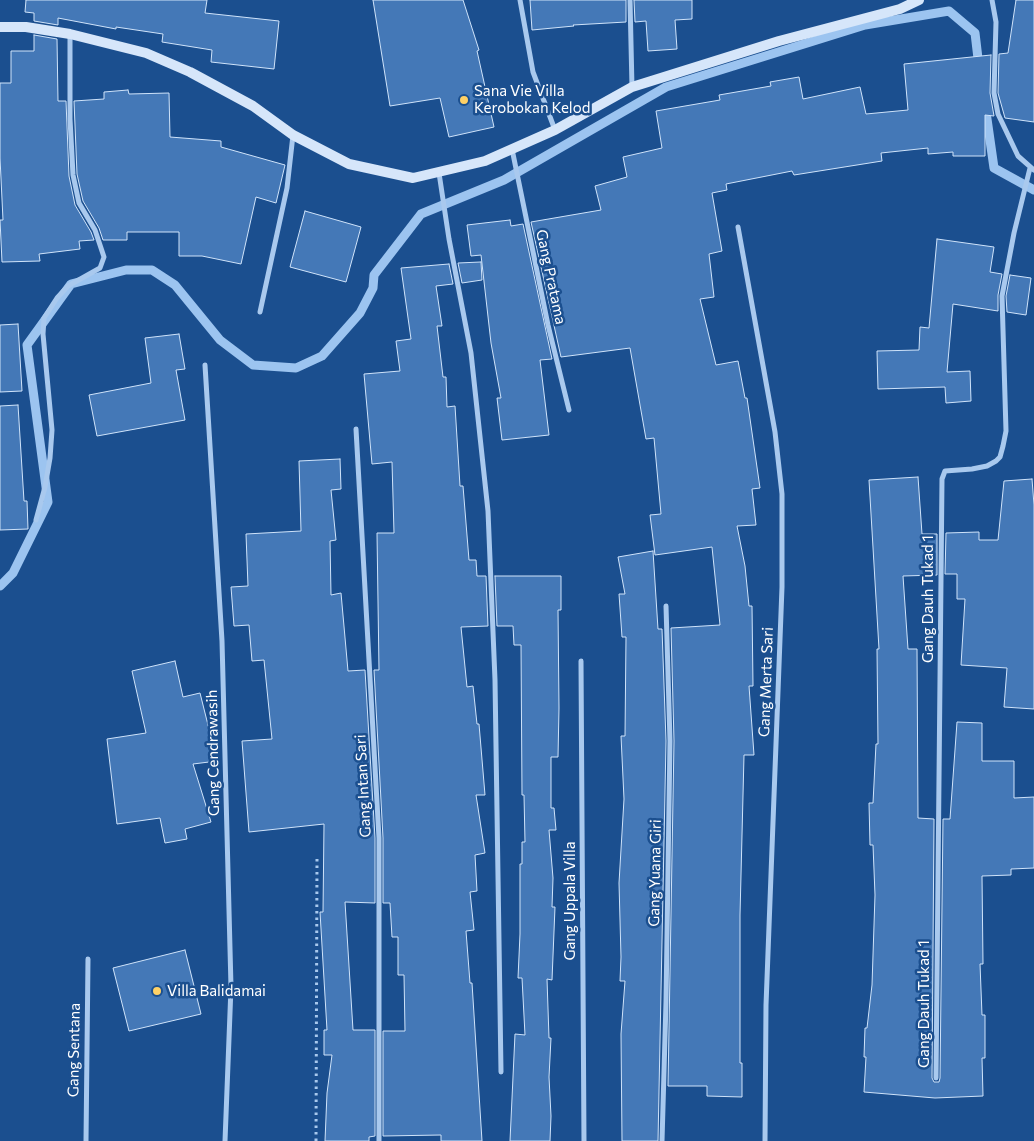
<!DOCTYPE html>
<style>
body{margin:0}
canvas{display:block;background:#1b4f8f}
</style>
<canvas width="1034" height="1141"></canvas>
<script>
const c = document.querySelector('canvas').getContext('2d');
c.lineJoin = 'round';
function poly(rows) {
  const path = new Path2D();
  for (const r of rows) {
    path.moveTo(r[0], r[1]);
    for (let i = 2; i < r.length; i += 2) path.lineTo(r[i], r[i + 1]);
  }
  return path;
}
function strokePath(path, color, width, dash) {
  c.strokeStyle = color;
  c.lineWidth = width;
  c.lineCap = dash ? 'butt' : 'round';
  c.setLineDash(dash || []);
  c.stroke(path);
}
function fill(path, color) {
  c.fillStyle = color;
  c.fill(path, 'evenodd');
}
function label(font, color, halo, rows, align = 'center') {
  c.font = font + ' Commissioner,sans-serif';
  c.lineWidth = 5;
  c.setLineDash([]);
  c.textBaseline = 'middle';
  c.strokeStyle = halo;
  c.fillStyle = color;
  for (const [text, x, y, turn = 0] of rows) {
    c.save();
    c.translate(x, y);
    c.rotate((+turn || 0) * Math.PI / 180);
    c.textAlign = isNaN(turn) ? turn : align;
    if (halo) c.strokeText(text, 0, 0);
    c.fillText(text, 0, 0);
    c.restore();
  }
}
strokePath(poly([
 [985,105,994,168,1034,190],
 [0,586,13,573,48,502,27,345,71,284,126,270,152,270,175,285,220,340,253,365,296,368,322,356,360,313,373,288,374,275,421,214,504,180,666,87,865,25,949,11,975,33,979,67]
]), '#9cc4f0', 9);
const building = poly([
 [26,0,207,0,205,13,279,21,274,69,211,62,212,50,162,42,163,34,116,27,116,29,58,18,58,25,34,21,34,13,25,12,26,0],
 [373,0,463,0,479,50,477,51,494,127,449,137,440,98,390,106,373,0],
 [530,0,626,0,626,22,573,25,574,26,532,30,530,0],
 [634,0,692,0,692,19,675,20,677,49,648,51,646,21,635,22,634,0],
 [1016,0,1034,0,1034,122,1005,118,998,93,999,54,1008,53,1016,0],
 [34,35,57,39,58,101,66,101,69,176,75,205,91,232,94,240,79,241,80,249,39,254,40,261,2,262,0,220,3,220,0,158,0,83,11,83,11,51,34,51,34,35],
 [991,55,990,93,994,116,985,115,985,156,953,156,953,152,928,154,928,148,881,153,882,161,794,175,792,171,726,184,727,190,712,193,722,251,709,254,714,297,700,299,716,365,738,361,745,398,747,398,760,488,752,489,756,525,737,526,745,566,749,606,752,606,753,686,749,686,754,755,744,755,740,915,740,1063,742,1063,742,1097,707,1096,707,1086,668,1086,674,741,671,628,720,625,712,547,655,555,650,515,661,514,654,438,646,439,630,348,561,357,531,222,601,210,595,186,627,177,623,157,662,148,656,111,720,100,719,95,771,86,770,82,799,77,803,99,860,87,866,114,908,110,904,64,991,55],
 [128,90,129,94,169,93,170,137,221,141,221,147,285,165,276,203,256,197,241,264,202,256,179,256,179,232,127,232,127,240,103,240,99,228,83,201,77,174,74,101,104,99,104,92,128,90],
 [305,211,361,227,346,282,290,267,305,211],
 [510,220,511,226,523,224,552,359,540,360,549,435,502,440,497,398,501,398,491,343,481,255,471,256,467,225,510,220],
 [937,239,994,247,990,272,1002,274,998,295,998,311,953,304,947,372,970,371,971,401,946,403,945,387,878,389,877,351,919,350,920,327,929,328,937,239],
 [481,262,482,280,462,283,458,263,481,262],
 [449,264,453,284,436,286,442,326,437,326,443,377,446,377,447,407,455,406,460,486,463,486,469,560,476,560,477,576,486,576,488,626,461,627,467,687,473,686,477,724,479,724,485,795,476,795,485,853,475,855,477,891,470,892,474,930,466,931,470,983,472,983,482,1141,441,1141,441,1135,383,1136,383,1031,405,1031,404,975,398,975,398,937,392,937,390,903,383,903,383,838,374,670,379,670,377,533,394,533,392,462,372,464,364,374,400,371,396,341,411,339,401,268,449,264],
 [1010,275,1031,278,1026,315,1007,312,1006,296,1010,275],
 [18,324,22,391,0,392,0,325,18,324],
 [179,334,185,369,176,370,185,420,97,436,89,395,151,383,145,338,179,334],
 [18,405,24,501,27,501,28,529,0,530,0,406,18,405],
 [340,459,341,489,331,490,336,540,330,541,331,595,341,593,348,671,365,670,375,838,375,903,345,902,353,1030,375,1030,375,1136,369,1137,369,1141,325,1141,327,1093,332,1055,324,1055,324,1030,327,1030,320,912,323,912,324,824,249,832,242,741,272,739,264,660,252,661,249,625,234,626,231,587,248,586,246,534,301,531,299,461,340,459],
 [918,477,922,534,937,534,937,575,903,576,908,649,917,649,918,818,934,819,932,1078,934,1082,939,1082,940,1078,943,819,950,819,957,722,982,723,982,761,1014,761,1014,798,1034,797,1034,868,1011,869,1011,875,982,876,983,964,980,964,982,1015,985,1015,985,1058,982,1058,983,1096,935,1098,864,1092,866,1057,864,1057,865,1028,867,1028,872,985,875,895,873,845,870,845,869,803,873,803,876,744,878,744,877,649,879,649,869,480,918,477],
 [1032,479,1034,505,1034,709,1004,707,1007,668,961,665,965,599,957,599,957,574,945,574,946,533,979,532,979,540,998,540,1004,481,1032,479],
 [653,551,658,629,662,629,666,741,658,1141,622,1141,621,1034,625,981,620,981,621,957,619,883,624,799,621,736,625,736,626,637,622,637,619,594,625,594,618,557,653,551],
 [495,576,561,576,561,610,558,610,559,708,558,757,551,757,551,808,554,808,556,830,549,830,553,878,552,907,555,907,552,980,547,979,549,1038,551,1038,549,1077,551,1116,550,1141,510,1141,515,1034,525,1035,522,978,518,978,520,934,520,864,522,864,522,842,525,842,524,795,522,795,521,645,514,645,513,626,497,626,495,576],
 [175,661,183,697,200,693,217,761,193,764,211,822,185,829,187,839,165,843,160,818,117,824,107,739,146,733,132,671,175,661],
 [185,950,201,1014,129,1031,113,968,185,950]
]);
fill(building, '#4478b7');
strokePath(building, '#cfe3fa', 1);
strokePath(poly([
 [316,1141,317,858]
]), '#a9c9ee', 3, [2.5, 4]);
strokePath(poly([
 [520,0,533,72,555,130],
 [630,0,632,87],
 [992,0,996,22,994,93,998,114,1018,156,1034,170],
 [512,149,548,325,569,410],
 [439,173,449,239,471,353,488,511,495,680,501,1072],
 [738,227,775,432,782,494,782,587,766,1005,765,1141],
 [260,312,287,188,293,135],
 [205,365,222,641,231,987,225,1141],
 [356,429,379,838,379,1141],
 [36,520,45,487,50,458,52,430,43,334,44,318,57,298,68,286,100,268,104,257,95,230,79,203,73,175,70,119,70,34],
 [581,661,584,1141],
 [936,1078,942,479,945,471,972,469,987,466,996,461,1000,457,1003,446,1006,431,1002,296,1014,233,1030,168],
 [86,1141,88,959],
 [662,1141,666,1002,670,741,666,606]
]), '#a9c9ee', 5);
strokePath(poly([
 [0,27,26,27,70,34,146,53,190,72,253,106,293,135,349,164,413,178,485,161,555,130,632,87,779,41,900,9,919,0]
]), '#d6e6fa', 10);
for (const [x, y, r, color] of [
 [464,100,5,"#ffd166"],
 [157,991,5,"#ffd166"]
]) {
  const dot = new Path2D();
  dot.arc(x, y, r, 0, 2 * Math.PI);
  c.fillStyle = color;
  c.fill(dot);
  strokePath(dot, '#1b4f8f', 2);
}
label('15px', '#fff', '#1b4f8f', [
 ["Sana Vie Villa",474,91],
 ["Kerobokan Kelod",474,108],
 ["Villa Balidamai",167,991]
], 'left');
label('15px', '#fff', '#1b4f8f', [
 ["Gang Pratama",551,277,78],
 ["Gang Dauh Tukad 1",928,599,-90],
 ["Gang Merta Sari",766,682,-88],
 ["Gang Cendrawasih",213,753,-91],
 ["Gang Intan Sari",363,786,-93],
 ["Gang Yuana Giri",655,873,-89],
 ["Gang Uppala Villa",570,901,-90],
 ["Gang Dauh Tukad 1",924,1004,-90],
 ["Gang Sentana",74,1050,-89]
]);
</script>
